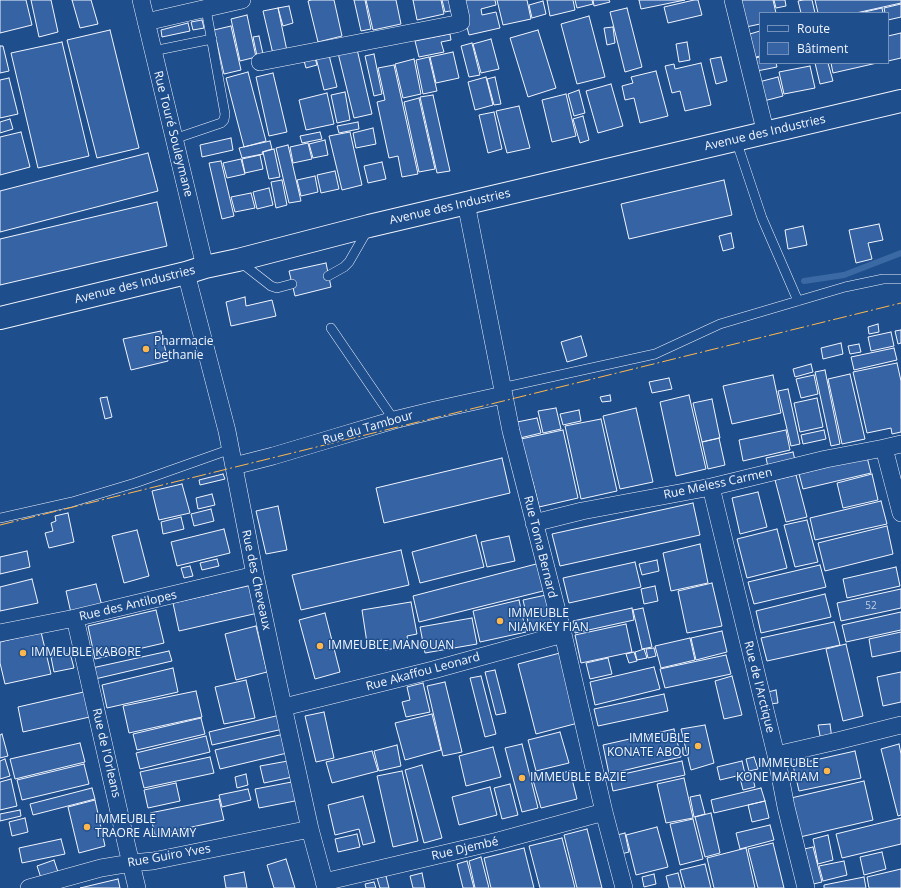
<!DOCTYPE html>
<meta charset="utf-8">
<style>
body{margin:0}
#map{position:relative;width:901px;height:888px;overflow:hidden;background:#1f4e8c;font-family:"Open Sans",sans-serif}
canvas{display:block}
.legend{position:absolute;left:759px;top:12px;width:130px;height:52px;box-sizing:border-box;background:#1f4e8c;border:1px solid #7391ba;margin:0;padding:5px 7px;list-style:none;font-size:12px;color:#f2f6ff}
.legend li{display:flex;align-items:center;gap:8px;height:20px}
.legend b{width:20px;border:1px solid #7391ba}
</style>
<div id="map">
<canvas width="901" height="888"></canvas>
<ul class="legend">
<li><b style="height:5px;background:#1f4e8c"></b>Route</li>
<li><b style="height:11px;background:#3563a3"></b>Bâtiment</li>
</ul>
</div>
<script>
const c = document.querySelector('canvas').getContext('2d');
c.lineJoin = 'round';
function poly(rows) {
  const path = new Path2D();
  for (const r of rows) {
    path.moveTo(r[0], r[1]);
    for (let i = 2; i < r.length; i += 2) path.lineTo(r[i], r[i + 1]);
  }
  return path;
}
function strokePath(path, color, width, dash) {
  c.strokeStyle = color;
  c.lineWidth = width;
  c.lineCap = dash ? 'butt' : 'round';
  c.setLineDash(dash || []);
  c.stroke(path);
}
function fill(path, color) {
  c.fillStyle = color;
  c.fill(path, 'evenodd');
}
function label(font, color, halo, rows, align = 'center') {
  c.font = font + ' "Open Sans",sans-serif';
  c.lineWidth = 3;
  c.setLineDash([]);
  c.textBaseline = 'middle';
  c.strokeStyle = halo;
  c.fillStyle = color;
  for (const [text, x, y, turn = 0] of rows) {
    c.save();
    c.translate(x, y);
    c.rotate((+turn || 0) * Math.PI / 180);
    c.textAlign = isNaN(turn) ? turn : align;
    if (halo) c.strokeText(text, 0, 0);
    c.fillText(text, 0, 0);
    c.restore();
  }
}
strokePath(poly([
 [804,281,844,275,901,253]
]), '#3b69a3', 6);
const building = poly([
 [0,0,26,0,32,25,0,33,0,0],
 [31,0,51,0,58,32,39,37,31,0],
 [72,0,91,0,98,24,80,28,72,0],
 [311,0,334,0,342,36,318,42,308,1,311,0],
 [354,0,365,0,371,29,361,31,354,0],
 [366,0,396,0,401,24,373,30,366,0],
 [413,0,441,0,444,14,417,20,413,0],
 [442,0,453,0,455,10,445,12,442,0],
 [460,0,495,0,496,5,481,9,482,15,496,12,500,28,469,35,460,0],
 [497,0,527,0,531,19,503,25,497,0],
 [547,0,573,0,575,10,550,16,547,0],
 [575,0,592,0,593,4,577,8,575,0],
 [593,0,609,0,610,2,594,6,593,0],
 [639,0,685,0,641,9,639,0],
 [694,0,698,0,702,15,668,23,664,7,694,0],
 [740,0,773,0,776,13,760,13,760,24,746,27,740,0],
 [774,0,785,0,786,6,776,8,774,0],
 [803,0,812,0,815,13,801,13,798,1,803,0],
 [815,0,901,0,901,3,856,13,818,13,815,0],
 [543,1,546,14,532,18,529,5,543,1],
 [901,4,901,17,888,20,888,13,885,13,884,8,901,4],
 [289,6,293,23,283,26,278,8,289,6],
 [278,8,287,51,273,54,263,11,278,8],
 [627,8,642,67,625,72,610,12,627,8],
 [882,8,883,13,860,13,882,8],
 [247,15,256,57,240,61,231,19,247,15],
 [589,16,605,77,577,84,561,24,589,16],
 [202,20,204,28,193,30,191,22,202,20],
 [188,23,190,31,162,37,161,30,188,23],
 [231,26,241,70,224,74,214,30,231,26],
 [613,27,615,43,607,45,604,28,613,27],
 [110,30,139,148,97,158,67,40,110,30],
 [538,30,556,88,528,97,510,38,538,30],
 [760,31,760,56,749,59,743,36,760,31],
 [901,33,901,58,888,61,888,36,901,33],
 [450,34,451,40,441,42,444,52,419,57,415,41,450,34],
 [259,36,263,54,257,56,253,37,259,36],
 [491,39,499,69,481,73,473,44,491,39],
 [62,42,89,156,38,168,11,53,62,42],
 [687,42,690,60,679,62,676,44,687,42],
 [472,43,480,75,469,77,461,46,472,43],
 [0,46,3,46,9,71,0,73,0,46],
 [357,49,372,114,354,118,338,53,357,49],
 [453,52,459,78,436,83,430,57,453,52],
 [374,54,382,94,374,96,365,56,374,54],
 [329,55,337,87,324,90,316,58,329,55],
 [303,57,315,58,317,65,306,68,303,57],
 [429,57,437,91,423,94,416,60,429,57],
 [721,57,727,81,716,84,710,59,721,57],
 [760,57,760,63,776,63,777,67,757,71,754,58,760,57],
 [414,59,421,94,403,98,395,64,414,59],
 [701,63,711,105,685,111,680,91,672,93,665,66,674,64,675,69,701,63],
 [815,63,828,63,833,81,820,84,815,63],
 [831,63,877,63,833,73,831,63],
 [394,65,418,174,402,177,398,156,389,158,377,102,385,100,378,68,394,65],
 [810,66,815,88,784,94,779,72,810,66],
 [656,71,668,116,640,123,634,98,625,100,622,86,633,83,631,77,656,71],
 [248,72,266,141,244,147,226,78,248,72],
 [273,73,287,132,269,136,256,77,273,73],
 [486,77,493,105,475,110,468,82,486,77],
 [495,77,501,104,494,105,487,79,495,77],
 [778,77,783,96,760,102,755,83,778,77],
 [9,78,18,114,0,118,0,80,9,78],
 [611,84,623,126,598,133,586,91,611,84],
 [579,90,585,113,574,116,568,94,579,90],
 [345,92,350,120,337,123,331,95,345,92],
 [327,93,334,124,306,130,299,100,327,93],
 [566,94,576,136,552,142,542,100,566,94],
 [433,95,450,171,437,173,420,97,433,95],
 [419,98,435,169,419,172,404,102,419,98],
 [519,106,530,148,507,153,496,111,519,106],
 [494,112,502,149,488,153,479,115,494,112],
 [583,116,589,140,580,143,573,119,583,116],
 [10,119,13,129,0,133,0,122,10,119],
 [358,122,359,129,339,133,337,126,358,122],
 [373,128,376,144,356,148,353,133,373,128],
 [21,132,30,167,0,175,0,137,21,132],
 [320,132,322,139,302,143,300,136,320,132],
 [350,132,362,185,342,190,329,136,350,132],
 [231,138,233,150,202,157,200,145,231,138],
 [325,140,328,155,313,158,309,144,325,140],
 [270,141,272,149,262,152,263,154,242,158,239,148,270,141],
 [308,143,312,159,293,163,290,147,308,143],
 [288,145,301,201,289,203,276,148,288,145],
 [274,149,280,177,269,179,263,152,274,149],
 [148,153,158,191,0,232,0,191,148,153],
 [260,155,263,169,245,173,242,159,260,155],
 [241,159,245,174,227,178,223,163,241,159],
 [221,161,234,216,222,219,209,163,221,161],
 [382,162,386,179,368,183,364,166,382,162],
 [335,171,339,189,321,193,317,175,335,171],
 [315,176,318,192,301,196,297,180,315,176],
 [282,180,287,205,276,208,271,182,282,180],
 [724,180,732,215,629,239,621,204,724,180],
 [269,188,273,205,257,209,253,192,269,188],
 [251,193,255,208,235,212,231,197,251,193],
 [157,202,167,246,0,285,0,239,157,202],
 [879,224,883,240,868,243,872,259,856,263,849,230,879,224],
 [803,226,807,245,788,249,785,230,803,226],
 [731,233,734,248,723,251,719,236,731,233],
 [326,263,331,287,295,296,289,271,326,263],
 [245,297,246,306,272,300,276,316,231,326,226,302,245,297],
 [878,324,879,332,869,334,868,327,878,324],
 [901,330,901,343,898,344,895,331,901,330],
 [161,331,168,361,131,370,123,339,161,331],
 [891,332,894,346,871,351,868,337,891,332],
 [581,336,587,356,567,362,561,342,581,336],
 [841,343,843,354,823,359,821,348,841,343],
 [859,344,861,352,850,354,848,346,859,344],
 [894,348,897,360,854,370,851,357,894,348],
 [897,363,901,381,901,432,892,434,891,428,867,433,853,372,897,363],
 [811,364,813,372,795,377,793,369,811,364],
 [825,370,840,444,831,446,815,372,825,370],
 [850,374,865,439,842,444,828,379,850,374],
 [773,375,781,413,732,424,723,386,773,375],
 [814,375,818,394,801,398,796,379,814,375],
 [669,378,672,389,652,393,649,382,669,378],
 [788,389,800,444,791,446,778,391,788,389],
 [610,395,611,401,602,402,600,397,610,395],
 [689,395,706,469,676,476,660,402,689,395],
 [107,397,112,417,105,419,100,398,107,397],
 [817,398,823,427,800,432,794,403,817,398],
 [712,399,720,438,702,442,693,403,712,399],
 [556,408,561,429,543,433,538,411,556,408],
 [636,408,653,482,620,489,603,416,636,408],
 [579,410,581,421,563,425,560,414,579,410],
 [537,418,541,433,520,438,517,422,537,418],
 [601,419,617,491,581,499,565,426,601,419],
 [563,430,578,498,539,507,532,479,530,480,521,439,563,430],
 [786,430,790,450,743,461,739,440,786,430],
 [824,430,826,439,803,444,801,435,824,430],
 [719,438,725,465,708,469,702,442,719,438],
 [793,452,795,460,768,467,766,458,793,452],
 [867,457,871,473,803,489,799,474,867,457],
 [502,458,510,493,384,523,376,488,502,458],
 [223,474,225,479,200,485,199,480,223,474],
 [872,474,878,500,843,508,837,483,872,474],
 [796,475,807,517,786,522,775,480,796,475],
 [182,484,190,513,159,520,152,491,182,484],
 [758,492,767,527,740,534,732,498,758,492],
 [212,494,215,505,198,509,196,498,212,494],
 [881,501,887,524,815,540,810,518,881,501],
 [693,503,700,535,560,566,552,534,693,503],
 [278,506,287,550,266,554,256,511,278,506],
 [211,509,214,521,194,526,191,514,211,509],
 [68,513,74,542,49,548,45,533,53,531,51,523,56,521,55,516,68,513],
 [181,517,184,529,163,534,161,522,181,517],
 [807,520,818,562,795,567,784,525,807,520],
 [887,526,893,554,825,571,818,543,887,526],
 [224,529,230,553,177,566,171,542,224,529],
 [777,529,787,568,747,578,737,539,777,529],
 [137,530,149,576,124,583,112,536,137,530],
 [476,535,484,567,420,583,412,552,476,535],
 [509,536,515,561,487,567,481,542,509,536],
 [700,544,708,583,671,591,663,553,700,544],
 [401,550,409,585,301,610,292,575,401,550],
 [27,551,30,567,0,574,0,557,27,551],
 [217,559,219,566,202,570,200,563,217,559],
 [657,560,659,571,642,575,639,564,657,560],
 [635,562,641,587,569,603,563,578,635,562],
 [540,563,547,590,419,622,413,596,540,563],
 [820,565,826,587,754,604,748,582,820,565],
 [190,566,193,576,184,578,181,568,190,566],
 [896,567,900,586,847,598,843,579,896,567],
 [32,579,38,603,0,611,0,587,32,579],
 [712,583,722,626,687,633,678,591,712,583],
 [96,584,102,606,71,613,66,591,96,584],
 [252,585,258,613,179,631,173,603,252,585],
 [655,586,658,601,644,604,641,589,655,586],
 [901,589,901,608,841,621,837,603,901,589],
 [825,594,831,617,761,633,756,611,825,594],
 [546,595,553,625,530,630,523,600,546,595],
 [519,600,526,632,480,642,473,611,519,600],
 [411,602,417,634,407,636,409,646,385,650,383,640,367,643,362,610,411,602],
 [632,608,634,620,575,633,573,621,632,608],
 [643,608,652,647,642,649,633,610,643,608],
 [156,610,164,643,95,659,88,626,156,610],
 [901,612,901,630,846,642,842,625,901,612],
 [325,613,340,672,315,679,299,620,325,613],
 [472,618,477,644,425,653,420,627,472,618],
 [834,622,840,645,767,661,761,638,834,622],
 [626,624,632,652,581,663,575,635,626,624],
 [256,626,267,672,236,680,225,634,256,626],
 [722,631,727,652,696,660,691,638,722,631],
 [41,632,51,674,5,684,0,663,0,642,41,632],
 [901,632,901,651,872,657,869,639,901,632],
 [690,638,695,660,661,668,655,646,690,638],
 [846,644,863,716,843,721,826,649,846,644],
 [654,648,656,656,648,658,646,649,654,648],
 [644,649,647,658,637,660,635,652,644,649],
 [169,651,172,661,95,679,92,668,169,651],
 [634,652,637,661,629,663,626,654,634,652],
 [70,653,74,668,54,672,51,657,70,653],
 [560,653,578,723,536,734,518,664,560,653],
 [726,655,731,674,665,688,660,669,726,655],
 [608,658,612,674,590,679,586,663,608,658],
 [654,667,660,689,595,705,590,682,654,667],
 [173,668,178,692,107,708,102,685,173,668],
 [495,670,506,713,496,715,485,672,495,670],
 [901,672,901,702,883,706,877,677,901,672],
 [481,676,496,734,485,737,470,678,481,676],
 [732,676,742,715,724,719,715,681,732,676],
 [246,680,255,718,224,724,215,687,246,680],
 [445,682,462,752,443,756,427,686,445,682],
 [423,683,430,712,406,717,402,702,410,700,407,687,423,683],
 [776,690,778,703,770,704,768,692,776,690],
 [88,691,94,716,23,732,18,707,88,691],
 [196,691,202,717,129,733,123,706,196,691],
 [664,694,668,711,598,726,594,709,664,694],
 [324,712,334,758,316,762,305,716,324,712],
 [432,714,441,750,405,760,395,723,432,714],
 [280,715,283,729,212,745,209,732,280,715],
 [201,718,205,734,137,750,133,734,201,718],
 [830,724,832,739,821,741,818,725,830,724],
 [705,725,714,763,691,770,681,729,705,725],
 [674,729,681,757,609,774,603,745,674,729],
 [560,732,569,763,536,771,528,740,560,732],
 [2,734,8,756,0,758,0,735,2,734],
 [284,734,287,753,220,769,215,750,284,734],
 [206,736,210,752,140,769,136,753,206,736],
 [80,743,85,762,15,779,10,759,80,743],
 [522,744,538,808,522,812,505,748,522,744],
 [899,744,901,754,901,815,898,816,881,749,899,744],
 [397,745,401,766,379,771,374,751,397,745],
 [493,747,501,777,466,786,459,756,493,747],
 [372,751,378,771,332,783,326,762,372,751],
 [855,751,861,778,799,791,793,765,855,751],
 [210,757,214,773,144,788,140,772,210,757],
 [754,757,758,769,749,771,746,759,754,757],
 [5,759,10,776,0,779,0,761,5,759],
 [288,761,292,777,264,783,260,766,288,761],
 [682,761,685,775,613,791,610,777,682,761],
 [742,761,745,774,720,780,717,767,742,761],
 [84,764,89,784,22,800,17,780,84,764],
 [422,765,442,838,424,843,405,770,422,765],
 [402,771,418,841,393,847,377,776,402,771],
 [570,771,577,799,541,808,533,780,570,771],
 [246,774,248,785,237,788,235,777,246,774],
 [752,775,755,787,743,790,740,778,752,775],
 [684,778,693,818,666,823,657,784,684,778],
 [11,779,17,806,0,810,0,782,11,779],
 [297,781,300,800,259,808,255,789,297,781],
 [864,781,873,820,800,837,791,798,864,781],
 [176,783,180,801,148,808,144,790,176,783],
 [510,784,518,815,502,819,494,788,510,784],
 [490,787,497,815,459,825,452,797,490,787],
 [92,788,95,799,33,815,30,804,92,788],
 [761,788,765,801,714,813,711,800,761,788],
 [248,789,251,800,222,807,219,795,248,789],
 [700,795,705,814,694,817,690,797,700,795],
 [363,796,375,842,363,845,359,829,335,835,328,805,363,796],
 [219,799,224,820,155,835,150,813,219,799],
 [95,800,105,846,79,853,68,807,95,800],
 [765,801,769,818,752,822,748,805,765,801],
 [20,810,21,816,0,821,0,814,20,810],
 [711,813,720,853,705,857,695,817,711,813],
 [25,818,28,832,12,836,9,822,25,818],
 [901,818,901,844,842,858,836,834,901,818],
 [693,819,703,859,680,865,670,824,693,819],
 [770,825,774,840,740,849,736,833,770,825],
 [657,827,668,867,636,875,626,835,657,827],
 [587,829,602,888,577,888,564,835,587,829],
 [625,833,629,852,617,855,613,836,625,833],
 [357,834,360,847,338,852,335,839,357,834],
 [828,835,833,860,818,864,813,839,828,835],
 [562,838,575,888,540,888,529,846,562,838],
 [61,839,65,854,22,863,19,848,61,839],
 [773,843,784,888,758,888,748,849,773,843],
 [813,847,822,882,809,885,800,850,813,847],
 [524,848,534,888,491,888,484,858,524,848],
 [746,848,755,888,714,888,707,858,746,848],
 [882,852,886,869,864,875,860,857,882,852],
 [481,857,489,888,475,888,469,861,481,857],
 [286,859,295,888,274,888,267,865,286,859],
 [54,860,58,872,41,878,37,866,54,860],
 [467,861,474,888,463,888,457,864,467,861],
 [844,861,847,875,823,881,819,866,844,861],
 [705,864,711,888,685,888,680,870,705,864],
 [901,869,901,888,869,888,867,877,901,869],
 [244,872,247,888,226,888,224,876,244,872],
 [422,873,425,888,413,888,410,876,422,873],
 [678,873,682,888,669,888,666,876,678,873],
 [654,874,656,884,644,887,642,877,654,874],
 [386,876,389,888,380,888,377,878,386,876],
 [864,877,866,888,824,888,824,885,864,877],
 [118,879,120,888,80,888,118,879],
 [374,882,376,888,366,888,365,884,374,882]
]);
fill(building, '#3563a3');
strokePath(building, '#f2f6ff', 1);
const lane = poly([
 [153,51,212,39],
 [174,139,221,123,224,120,225,114,206,9],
 [736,140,762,218,798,301],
 [239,261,271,286,277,288,292,284],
 [328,276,344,267,349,262,368,229],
 [331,328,394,420],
 [501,388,655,354,720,324,845,287,883,279,901,279],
 [0,518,72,502,135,483,231,449]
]);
const street = poly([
 [141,0,205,267],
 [733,0,766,134],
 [146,22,242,0],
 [260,62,456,24,461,22,461,18,457,0],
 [466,203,511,431,563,634,604,812,624,888],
 [186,273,227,431,255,575,276,674,310,829,326,888],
 [884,448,901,513],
 [234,466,273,456,330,439,394,420,435,410,503,395],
 [711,487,776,755,786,807,806,888],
 [534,523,582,511,711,487,826,459,884,448,901,444],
 [75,618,127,847,137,888],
 [0,633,75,618,255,575],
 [284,707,433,670,563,634],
 [776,755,837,741,901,725],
 [324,882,498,841,604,812],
 [29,888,101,868,131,863,153,861,310,829]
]);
const secondary = poly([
 [0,318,186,273,205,267,238,260,369,226,901,101]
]);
strokePath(lane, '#f2f6ff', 10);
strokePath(street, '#f2f6ff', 18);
strokePath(secondary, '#f2f6ff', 24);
strokePath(lane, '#1f4e8c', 9);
strokePath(street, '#1f4e8c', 17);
strokePath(secondary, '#1f4e8c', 22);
strokePath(poly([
 [0,525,901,303]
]), '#ffb74d', 1, [14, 3, 2, 3]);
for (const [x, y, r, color] of [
 [146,349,4,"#ffb74d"],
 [500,621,4,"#ffb74d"],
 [320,646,4,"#ffb74d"],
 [23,653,4,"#ffb74d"],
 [698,746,4,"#ffb74d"],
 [827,771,4,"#ffb74d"],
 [522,778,4,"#ffb74d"],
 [87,827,4,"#ffb74d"]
]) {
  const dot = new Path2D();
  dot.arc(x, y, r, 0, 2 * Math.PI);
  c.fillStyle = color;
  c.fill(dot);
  strokePath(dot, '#1f4e8c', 1.5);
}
label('10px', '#c3d1e8', null, [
 ["52",871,606]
]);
label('12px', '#f2f6ff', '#1f4e8c', [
 ["Avenue des Industries",765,133,-13],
 ["Rue Touré Souleymane",173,134,76],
 ["Avenue des Industries",450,207,-13],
 ["Avenue des Industries",135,285,-14],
 ["Rue du Tambour",368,428,-16],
 ["Rue Meless Carmen",718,484,-12],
 ["Rue Toma Bernard",540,547,76],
 ["Rue des Cheveaux",256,580,78],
 ["Rue des Antilopes",128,606,-13],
 ["Rue Akaffou Leonard",423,672,-15],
 ["Rue de l'Arctique",759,687,76],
 ["Rue de l'Orleans",106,753,77],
 ["Rue Djembé",465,849,-13],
 ["Rue Guiro Yves",169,856,-10]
]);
label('12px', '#f2f6ff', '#1f4e8c', [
 ["Pharmacie",154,342],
 ["bethanie",154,356],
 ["IMMEUBLE",508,614],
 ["NIAMKEY FIAN",508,628],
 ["IMMEUBLE MANOUAN",328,646],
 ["IMMEUBLE KABORE",31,653],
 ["IMMEUBLE",690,739,"right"],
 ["KONATE ABOU",690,753,"right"],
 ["IMMEUBLE",819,764,"right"],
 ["KONE MARIAM",819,778,"right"],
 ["IMMEUBLE BAZIE",530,778],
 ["IMMEUBLE",95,820],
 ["TRAORE ALIMAMY",95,834]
], 'left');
</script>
